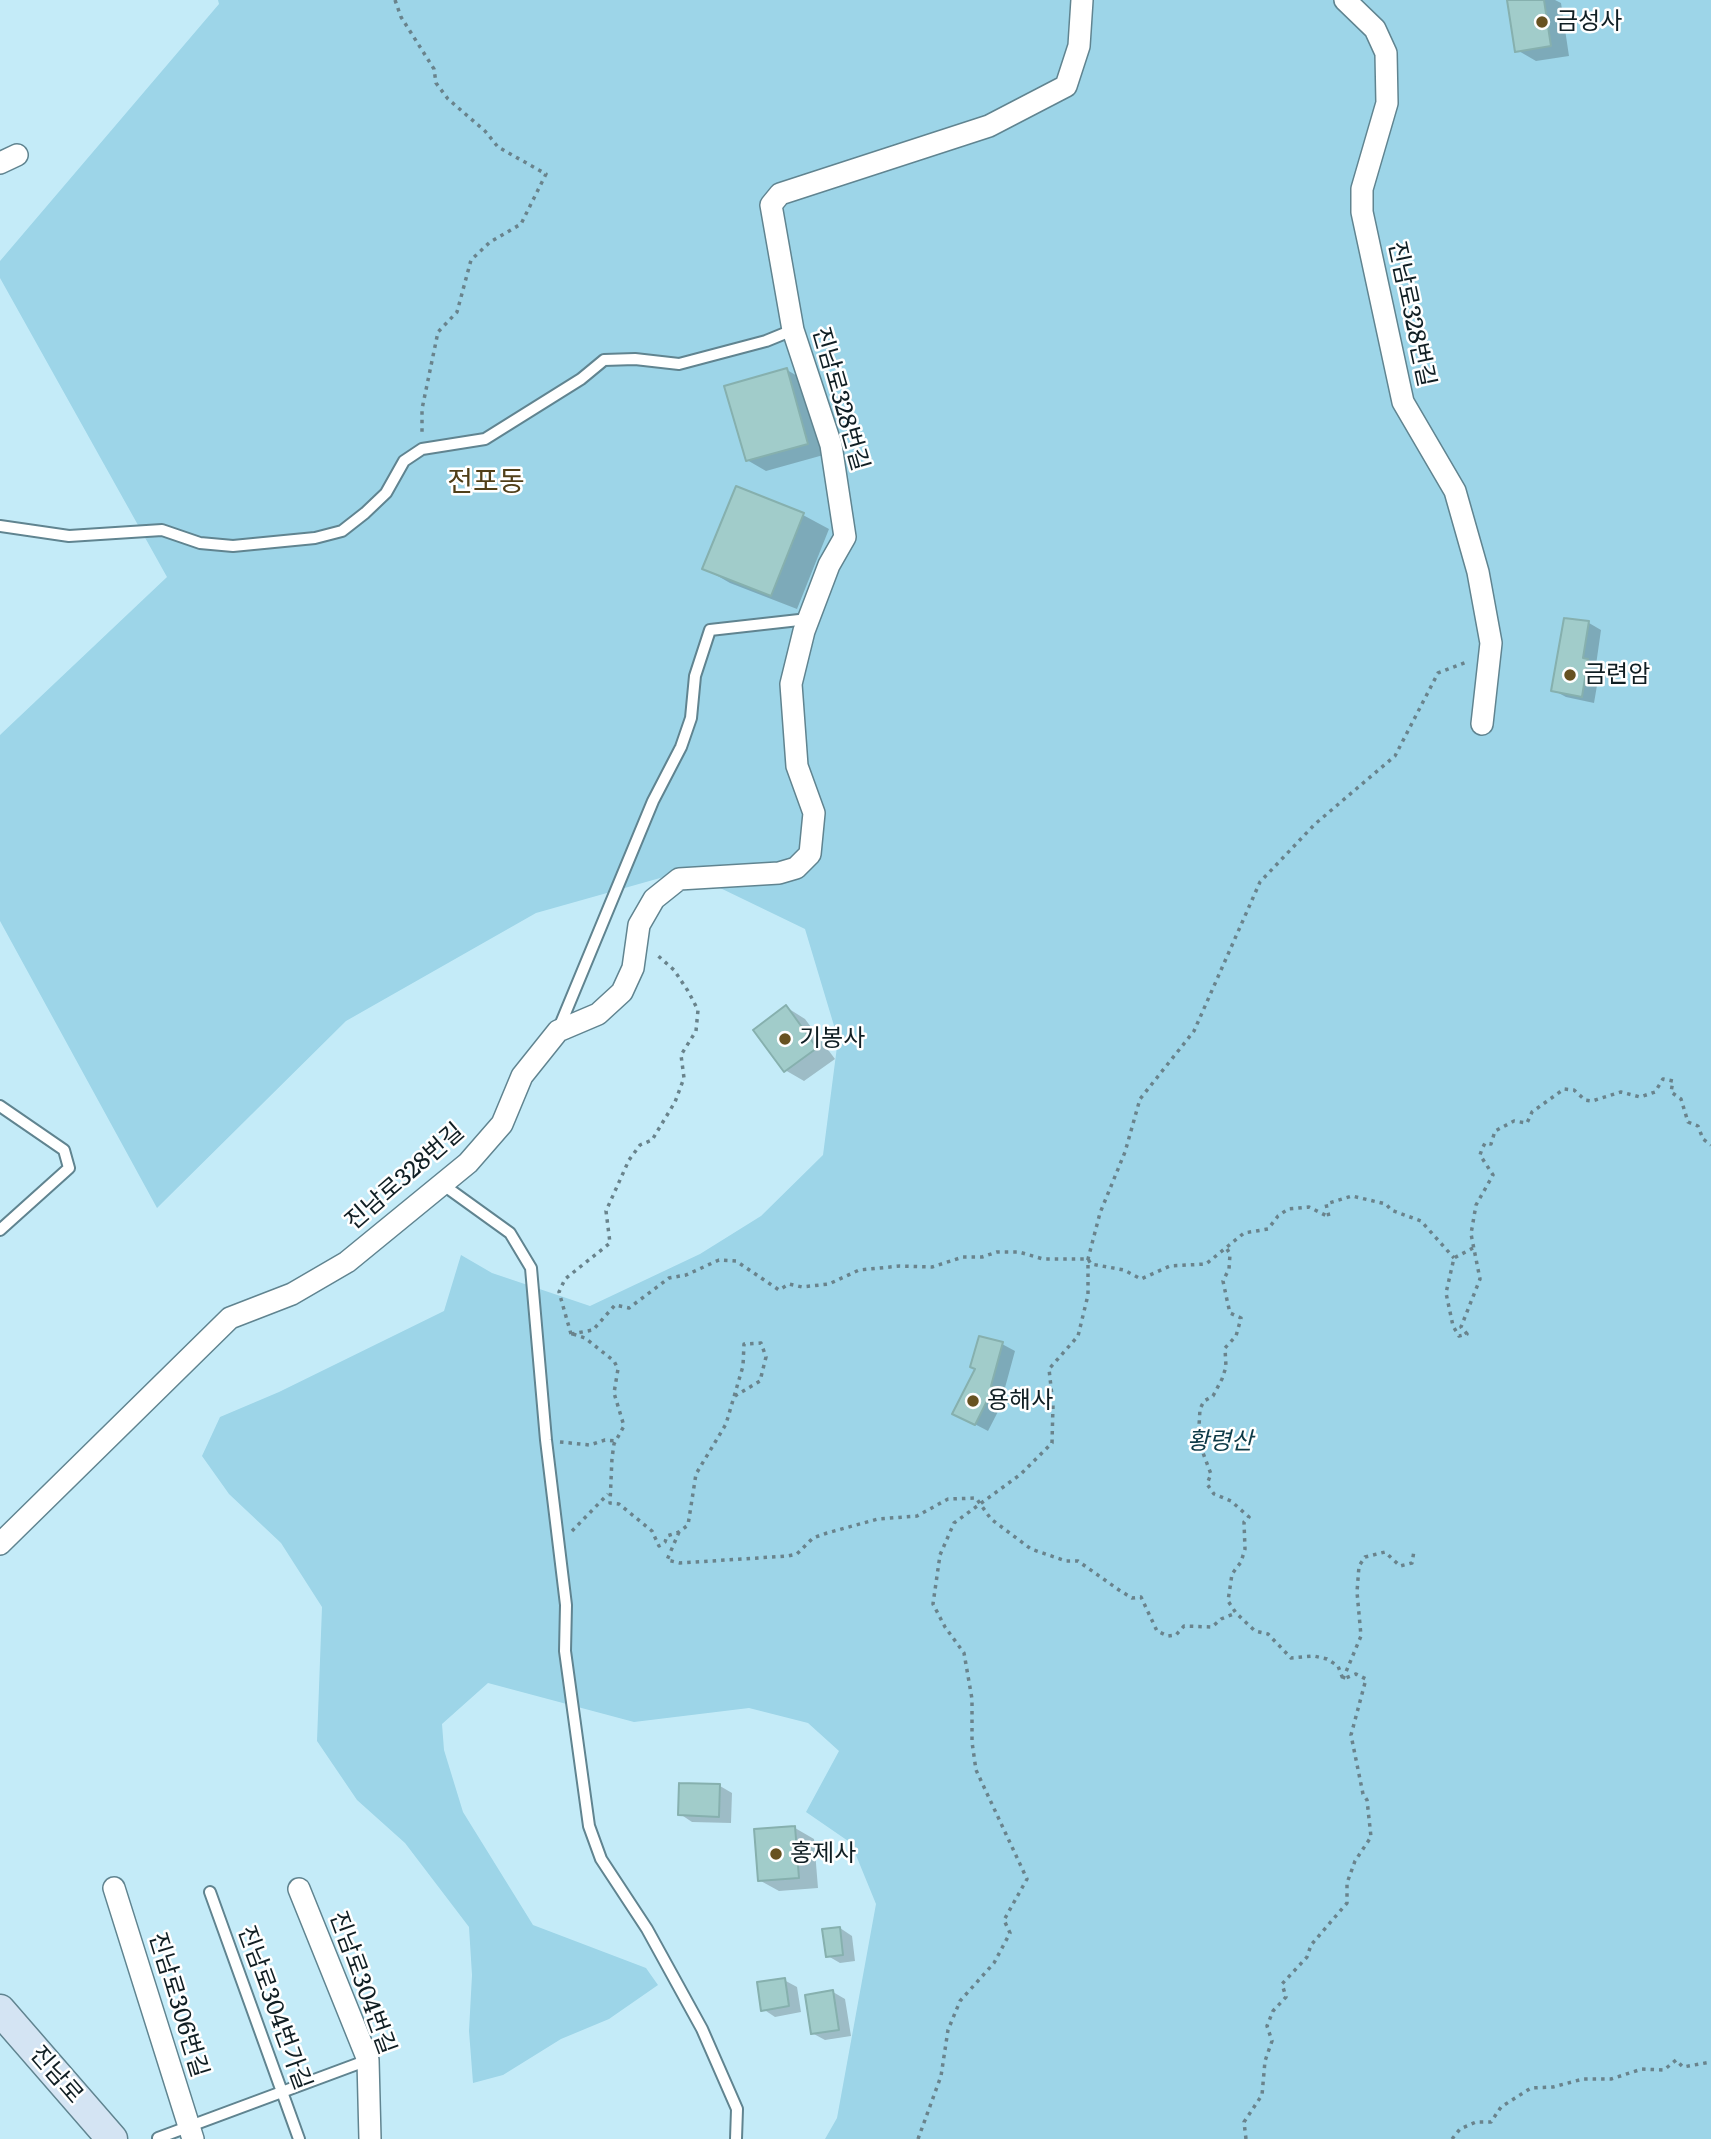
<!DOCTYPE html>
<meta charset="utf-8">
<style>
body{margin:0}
canvas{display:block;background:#c4ebf8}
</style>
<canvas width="1711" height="2139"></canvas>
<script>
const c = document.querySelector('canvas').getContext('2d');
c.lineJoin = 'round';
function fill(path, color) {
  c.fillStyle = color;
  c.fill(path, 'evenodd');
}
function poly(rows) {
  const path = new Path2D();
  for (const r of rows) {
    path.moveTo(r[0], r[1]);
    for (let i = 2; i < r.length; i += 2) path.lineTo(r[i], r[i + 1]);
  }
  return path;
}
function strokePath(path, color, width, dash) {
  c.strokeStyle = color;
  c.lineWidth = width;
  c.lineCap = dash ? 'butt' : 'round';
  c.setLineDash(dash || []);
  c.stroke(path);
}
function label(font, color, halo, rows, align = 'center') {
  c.font = font + ' Literata,"Noto Sans KR",serif';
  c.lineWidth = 5;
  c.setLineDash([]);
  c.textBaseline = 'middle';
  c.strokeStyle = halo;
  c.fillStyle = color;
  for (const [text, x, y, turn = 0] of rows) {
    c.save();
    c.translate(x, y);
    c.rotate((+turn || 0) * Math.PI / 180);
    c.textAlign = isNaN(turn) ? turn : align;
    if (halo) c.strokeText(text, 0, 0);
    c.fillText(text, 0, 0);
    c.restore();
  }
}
fill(poly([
 [218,0,1711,0,1711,2139,825,2139,837,2118,876,1904,851,1843,806,1812,839,1751,808,1723,749,1708,634,1722,488,1683,442,1724,444,1750,463,1812,533,1925,646,1968,658,1985,609,2019,561,2039,503,2075,473,2083,469,2031,472,1975,469,1927,405,1843,357,1800,317,1741,322,1607,281,1543,229,1494,202,1456,220,1417,279,1392,444,1311,461,1255,492,1273,590,1306,700,1254,761,1216,823,1155,838,1039,805,929,685,871,536,913,346,1021,157,1208,0,921,0,735,167,577,0,278,0,261,219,4]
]), '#9dd5e8');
fill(poly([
 [1509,0,1555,0,1561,3,1569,56,1536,61,1517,50],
 [787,370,806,381,827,454,766,471,747,460],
 [803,515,829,529,797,609,730,583,704,568],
 [1589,623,1601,630,1596,665,1600,668,1594,703,1566,697,1553,690],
 [786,1007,805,1019,835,1059,804,1081,785,1070],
 [1002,1344,1015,1351,1003,1395,1006,1396,988,1431,967,1420],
 [720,1786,732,1793,731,1823,692,1822,680,1814],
 [795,1828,814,1839,818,1888,779,1891,759,1880],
 [840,1928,852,1936,855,1961,840,1963,828,1956],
 [784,1980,797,1987,801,2012,775,2017,763,2009],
 [833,1992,845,1999,851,2036,825,2040,812,2033]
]), '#0003');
const building = poly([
 [1507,0,1544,0,1551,46,1515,52,1507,0],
 [787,368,808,444,746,461,724,386,787,368],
 [736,486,804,513,771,596,702,569,736,486],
 [1564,618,1589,621,1583,658,1588,659,1582,697,1551,691,1564,618],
 [786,1005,817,1048,784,1072,753,1030,786,1005],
 [979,1336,1003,1342,991,1386,994,1387,975,1425,952,1414,975,1369,970,1367,979,1336],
 [679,1783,720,1784,719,1817,678,1815,679,1783],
 [795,1826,799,1878,758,1881,754,1829,795,1826],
 [840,1927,843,1955,826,1957,822,1929,840,1927],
 [785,1978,789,2006,761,2011,757,1982,785,1978],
 [833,1990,839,2030,811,2034,805,1995,833,1990]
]);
fill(building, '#a1ccca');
strokePath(building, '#86b0ae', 2);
const service = poly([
 [0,526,69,536,162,530,200,543,233,546,315,538,342,531,365,513,386,493,404,461,422,449,485,439,581,379,604,360,635,359,679,364,766,341,793,330],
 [559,1028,653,801,681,747,691,718,695,676,710,630,808,619],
 [0,1106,64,1150,69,1168,0,1230],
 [442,1184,510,1233,531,1268,546,1440,566,1605,565,1651,589,1826,601,1859,647,1929,702,2029,737,2109,736,2139],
 [210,1892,299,2139],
 [158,2138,368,2060]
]);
const minor = poly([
 [1345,0,1375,29,1386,53,1387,103,1362,189,1362,212,1403,402,1455,491,1478,572,1491,643,1482,724],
 [0,163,17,155],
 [0,1544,230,1318,292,1294,347,1262,468,1163,502,1124,522,1076,558,1031,598,1014,622,992,633,968,639,925,654,899,679,879,779,873,796,868,810,854,814,813,797,766,791,684,804,631,829,565,845,537,831,445,793,330,771,205,780,194,989,126,1066,86,1079,46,1082,0],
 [114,1888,193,2139],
 [299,1889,368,2060,370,2139]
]);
const secondary = poly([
 [0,2010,112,2139]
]);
strokePath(service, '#608490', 14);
strokePath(minor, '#608490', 24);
strokePath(secondary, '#608490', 33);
strokePath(poly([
 [395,0,401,17,434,69,436,83,448,99,485,131,498,147,546,174,521,224,490,242,471,260,457,312,438,332,422,409,422,433],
 [1473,1248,1454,1258,1446,1293,1453,1326,1459,1336,1467,1334,1461,1327,1480,1279,1471,1234,1476,1205,1493,1175,1480,1155,1482,1149,1485,1143,1491,1144,1495,1131,1514,1121,1527,1123,1532,1112,1564,1089,1574,1090,1585,1100,1592,1101,1621,1092,1640,1097,1655,1092,1663,1079,1673,1081,1671,1092,1681,1099,1688,1122,1698,1126,1703,1139,1711,1145],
 [1227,1249,1230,1254,1229,1269,1223,1281,1227,1300,1230,1313,1241,1318,1236,1336,1225,1348,1226,1367,1222,1379,1213,1396,1204,1401,1200,1409,1199,1426,1200,1445,1211,1474,1207,1484,1214,1494,1231,1501,1249,1517,1244,1522,1245,1549,1241,1562,1232,1574,1228,1601,1236,1613,1255,1631,1268,1634,1291,1658,1314,1656,1327,1659,1338,1666,1343,1679],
 [571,1334,593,1330,615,1305,629,1308,669,1278,686,1275,719,1260,736,1261,779,1290,789,1284,802,1287,829,1284,859,1270,900,1266,932,1267,963,1257,982,1257,997,1252,1019,1252,1043,1259,1088,1259,1091,1264,1124,1270,1141,1279,1170,1266,1206,1264,1244,1233,1268,1229,1278,1216,1288,1209,1309,1207,1329,1217,1326,1204,1352,1196,1386,1204,1391,1210,1421,1221,1454,1258],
 [571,1334,559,1292,565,1279,610,1243,606,1211,629,1160,640,1145,652,1140,675,1102,684,1078,681,1055,696,1031,698,1010,688,991,674,970,656,954],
 [573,1334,585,1338,614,1361,618,1369,614,1393,624,1426,614,1444,612,1458,610,1503,619,1504,652,1531,659,1546,665,1542,667,1536,679,1532,688,1525,696,1474,726,1424,743,1366,744,1344,761,1343,766,1357,760,1381,735,1396],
 [560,1442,590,1445,605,1440,616,1441],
 [572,1531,608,1494],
 [679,1532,667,1560,680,1563,788,1556,797,1554,813,1538,827,1533,878,1519,917,1516,948,1499,976,1498,991,1519,1031,1549,1066,1561,1078,1561,1119,1590,1132,1598,1141,1597,1157,1631,1168,1636,1176,1635,1184,1626,1212,1627,1221,1619,1236,1613],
 [1343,1679,1361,1636,1357,1592,1359,1566,1365,1557,1385,1552,1400,1566,1412,1563,1414,1551],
 [918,2139,941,2076,948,2030,960,2001,994,1963,1010,1933,1004,1920,1027,1879,976,1770,972,1742,972,1699,964,1653,945,1627,933,1604,940,1555,954,1523,1021,1474,1052,1443,1053,1405,1049,1369,1078,1336,1088,1295,1088,1259,1100,1213,1125,1152,1140,1099,1194,1031,1260,882,1315,824,1395,756,1438,673,1469,661],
 [1246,2139,1244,2122,1262,2095,1265,2061,1272,2041,1267,2026,1273,2011,1286,1997,1282,1984,1307,1957,1311,1945,1347,1903,1347,1883,1355,1861,1371,1837,1367,1800,1363,1794,1351,1735,1366,1679,1356,1674,1343,1679],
 [1452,2139,1460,2129,1476,2122,1491,2122,1501,2107,1531,2088,1553,2087,1583,2079,1611,2079,1642,2069,1664,2070,1676,2060,1683,2067,1711,2062]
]), '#69838c', 3.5, [3.5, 5]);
strokePath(service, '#fff', 10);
strokePath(minor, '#fff', 21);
strokePath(secondary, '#d4e4f3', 30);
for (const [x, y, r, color] of [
 [1542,22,7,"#675221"],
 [1570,675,7,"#675221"],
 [785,1039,7,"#675221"],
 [973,1401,7,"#675221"],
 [776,1854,7,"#675221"]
]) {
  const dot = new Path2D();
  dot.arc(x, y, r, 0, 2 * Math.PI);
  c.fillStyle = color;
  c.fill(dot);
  strokePath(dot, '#fff', 2.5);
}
label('24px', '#101e23', '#fff', [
 ["금성사",1556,22],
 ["금련암",1584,675],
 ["기봉사",799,1039],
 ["용해사",987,1401],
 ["홍제사",790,1854]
], 'left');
label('24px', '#101e23', '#fff', [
 ["진남로328번길",1411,314,78],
 ["진남로328번길",840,399,74],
 ["진남로328번길",405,1177,-41],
 ["진남로304번길",362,1983,70],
 ["진남로306번길",178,2005,73],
 ["진남로304번가길",274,2008,70],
 ["진남로",56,2075,49]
]);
label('italic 24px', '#0d3a47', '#fff', [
 ["황령산",1220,1442]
]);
label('28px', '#503f18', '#fff', [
 ["전포동",486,483]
]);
</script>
